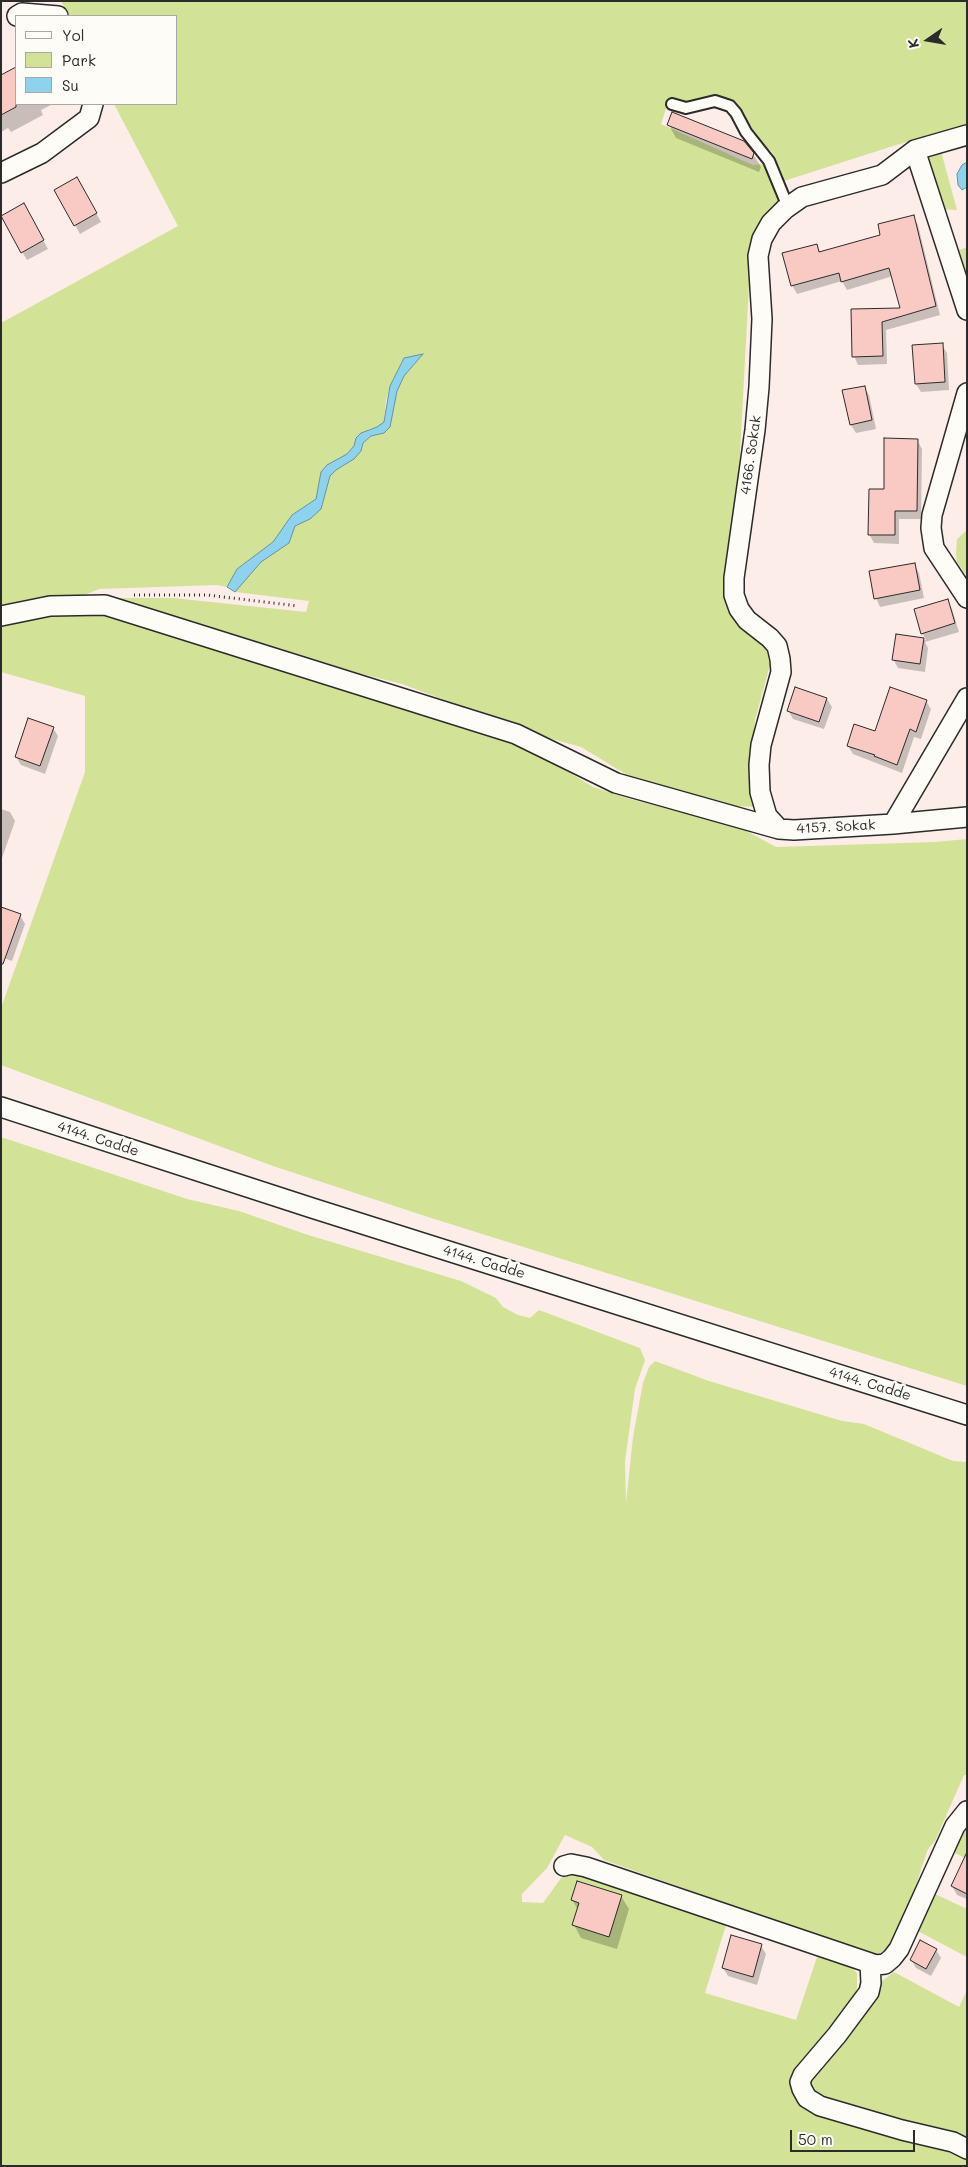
<!DOCTYPE html>
<style>
body{margin:0}
#map{position:relative;width:968px;height:2167px;overflow:hidden;background:#fcede8;font-family:Mali,sans-serif}
canvas{display:block}
.frame{position:absolute;inset:0;border:2px solid #2b2b2b;pointer-events:none}
.legend{position:absolute;left:15px;top:15px;width:162px;height:90px;box-sizing:border-box;background:#fdfcf7;border:1px solid #a9a8a5;margin:0;padding:6px 9px;list-style:none;font-size:15px;color:#2b2b2b}
.legend li{display:flex;align-items:center;gap:10px;height:25px}
.legend b{width:25px;border:1px solid #a9a8a5}
.north{position:absolute;left:903px;top:15px;width:50px;height:50px;-webkit-text-stroke:4px #fdfcf7;paint-order:stroke;rotate:257deg;font-size:14px;font-weight:700;line-height:20px;text-align:center;color:#2b2b2b}
.north::after{content:'';display:block;margin:auto;width:18px;height:22px;background:#2b2b2b;clip-path:polygon(50% 0,100% 100%,50% 72%,0 100%)}
.scale{position:absolute;left:790px;top:2130px;width:125px;height:22px;box-sizing:border-box;border:2px solid #2b2b2b;border-top:0;padding-left:6px;font-size:15px;line-height:18px;white-space:nowrap;color:#2b2b2b;-webkit-text-stroke:4px #fdfcf7;paint-order:stroke}
</style>
<div id="map">
<canvas width="968" height="2167"></canvas>
<div class="frame"></div>
<ul class="legend">
<li><b style="height:6px;background:#fdfcf7"></b>Yol</li>
<li><b style="height:14px;background:#d2e397"></b>Park</li>
<li><b style="height:14px;background:#8dd3ee"></b>Su</li>
</ul>
<div class="north">K</div>
<div class="scale">50 m</div>
</div>
<script>
const c = document.querySelector('canvas').getContext('2d');
c.lineJoin = 'round';
function fill(path, color) {
  c.fillStyle = color;
  c.fill(path, 'evenodd');
}
function poly(rows) {
  const path = new Path2D();
  for (const r of rows) {
    path.moveTo(r[0], r[1]);
    for (let i = 2; i < r.length; i += 2) path.lineTo(r[i], r[i + 1]);
  }
  return path;
}
function strokePath(path, color, width, dash) {
  c.strokeStyle = color;
  c.lineWidth = width;
  c.lineCap = dash ? 'butt' : 'round';
  c.setLineDash(dash || []);
  c.stroke(path);
}
function label(font, color, halo, rows, align = 'center') {
  c.font = font + ' Mali,sans-serif';
  c.lineWidth = 5;
  c.setLineDash([]);
  c.textBaseline = 'middle';
  c.strokeStyle = halo;
  c.fillStyle = color;
  for (const [text, x, y, turn = 0] of rows) {
    c.save();
    c.translate(x, y);
    c.rotate((+turn || 0) * Math.PI / 180);
    c.textAlign = isNaN(turn) ? turn : align;
    if (halo) c.strokeText(text, 0, 0);
    c.fillText(text, 0, 0);
    c.restore();
  }
}
fill(poly([
 [61,1,967,1,967,125,893,146,784,181,772,152,756,139,731,101,714,95,690,103,669,99,661,124,753,165,761,164,769,169,775,195,782,202,769,211,751,248,738,491,724,575,740,626,765,644,770,665,755,720,750,786,757,807,735,806,637,781,581,747,541,736,402,684,307,660,105,598,173,598,306,612,309,601,235,592,261,562,289,543,295,526,310,519,321,509,330,476,336,469,344,466,361,451,363,443,371,436,384,433,397,391,404,376,422,355,404,358,390,386,386,401,384,422,377,427,369,429,356,438,354,446,347,454,327,465,321,472,316,499,292,515,273,542,237,569,227,587,217,585,99,589,75,599,1,608,1,323,178,226,114,104,176,104,176,16,69,16],
 [941,151,957,210,941,209,924,155],
 [967,247,967,276,959,250],
 [967,530,967,576,957,562,956,553,957,539],
 [50,613,117,616,175,632,536,752,593,787,630,799,741,828,776,847,935,842,967,839,967,1386,428,1217,273,1166,1,1065,1,1008,85,772,85,696,1,672,1,621],
 [1,1137,187,1199,239,1211,305,1234,461,1281,496,1298,503,1307,518,1315,530,1318,539,1310,640,1348,645,1360,635,1389,625,1461,626,1503,633,1437,643,1383,649,1367,655,1361,709,1381,842,1421,864,1424,953,1461,967,1462,967,1775,964,1775,935,1841,928,1849,907,1911,891,1944,876,1957,604,1860,592,1847,565,1835,547,1868,522,1894,522,1902,543,1903,561,1878,572,1873,727,1922,705,1993,796,2020,819,1951,847,1963,857,1973,857,1989,850,2004,814,2048,796,2090,957,2148,967,2157,967,2166,1,2166],
 [967,1823,967,1859,955,1853,963,1828],
 [935,1894,967,1909,967,1957,914,1929],
 [894,1972,959,2007,967,1990,967,2142,837,2104,814,2093,808,2081,882,1981]
]), '#d2e397');
const water = poly([
 [967,162,967,187,962,190,958,185,957,174,962,165,967,162],
 [423,354,404,376,397,391,390,427,384,433,371,436,363,443,361,451,354,459,336,470,330,476,321,509,310,519,295,526,289,543,261,562,235,592,227,587,237,569,273,542,292,515,316,499,321,472,327,465,347,454,354,446,356,438,361,433,377,427,384,422,390,386,404,358,423,354]
]);
fill(water, '#8dd3ee');
strokePath(water, '#6690a0', 1);
fill(poly([
 [16,68,16,104,53,104,41,110,43,115,11,132,8,128,1,132,1,76],
 [669,125,753,154,761,167,759,172,676,138],
 [77,178,101,222,80,234,56,190],
 [24,205,48,249,27,260,2,217],
 [913,216,918,225,940,315,886,330,887,364,858,365,854,356,853,311,902,310,893,276,847,290,842,281,797,294,792,285,816,245,821,253,882,236],
 [942,345,947,353,949,390,921,392,916,384],
 [864,387,869,395,876,429,856,433,851,425],
 [917,440,922,449,921,519,899,519,899,544,874,543,869,534,885,490],
 [914,564,919,573,924,598,880,607,876,598],
 [947,600,952,609,959,632,925,642,928,648,925,672,898,668,893,659,897,635,926,640,922,633],
 [827,699,832,707,824,729,793,719,788,710],
 [926,701,931,709,921,739,914,737,902,773,853,754,848,746,876,732],
 [53,728,58,736,45,774,21,765,16,757],
 [1,809,10,812,15,821,2,858],
 [20,915,25,924,12,961,1,957],
 [967,1870,967,1899,957,1895,952,1886],
 [621,1896,629,1909,617,1949,581,1938,574,1925,578,1910,572,1900],
 [761,1946,766,1954,757,1985,728,1976,723,1968],
 [936,1950,941,1958,931,1976,916,1968,911,1960]
]), '#0003');
const building = poly([
 [16,67,16,107,1,115,1,75,16,67],
 [672,112,744,141,754,153,752,159,667,125,672,112],
 [77,177,97,213,74,226,54,190,77,177],
 [24,203,44,240,21,253,1,216,24,203],
 [914,215,936,306,882,322,883,356,852,357,851,309,900,308,889,268,841,282,839,273,791,286,782,253,817,244,819,252,880,235,878,224,914,215],
 [943,343,945,382,915,384,912,345,943,343],
 [865,386,872,420,850,425,842,390,865,386],
 [884,438,918,439,917,511,895,511,895,535,868,535,869,489,884,489,884,438],
 [915,563,920,590,874,599,869,571,915,563],
 [948,599,955,623,921,634,914,609,948,599],
 [896,634,924,638,920,664,892,660,896,634],
 [795,687,827,698,819,722,787,711,795,687],
 [890,687,927,700,916,732,910,729,897,765,874,756,875,755,847,746,854,724,875,731,890,687],
 [28,718,54,727,40,766,15,757,28,718],
 [1,907,21,914,3,964,1,964,1,907],
 [967,1852,967,1894,951,1886,967,1852],
 [577,1881,622,1895,609,1937,572,1925,579,1903,571,1900,577,1881],
 [731,1935,762,1944,753,1977,722,1968,731,1935],
 [920,1940,937,1949,926,1969,910,1960,920,1940]
]);
fill(building, '#f9c9c4');
strokePath(building, '#2b2b2b', 1);
const lane = poly([
 [672,104,686,108,715,101,730,106,736,113,746,132,769,161,788,207]
]);
const street = poly([
 [17,16,22,13,58,16],
 [915,150,967,310],
 [1,173,42,153,89,118,93,104],
 [967,393,932,515,931,528,934,548,967,598],
 [1,616,50,606,105,605,516,734,616,783,779,829,794,830,893,824,967,817],
 [893,824,967,698],
 [779,829,767,816,760,792,759,765,761,745,781,672,780,659,777,646,770,638,747,620,739,609,734,595,734,578,755,430,759,387,762,319,758,256,762,239,771,223,785,209,802,197,882,175,915,150,967,135],
 [1,1107,312,1208,967,1415],
 [564,1866,571,1864,586,1867,876,1965,885,1964,892,1958,899,1949,955,1826,967,1811],
 [870,1963,871,1983,869,1992,837,2035,803,2075,800,2082,802,2089,807,2098,820,2106,902,2130,953,2142,967,2149]
]);
strokePath(lane, '#2b2b2b', 14);
strokePath(street, '#2b2b2b', 22);
strokePath(poly([
 [134,595,207,595,298,606]
]), '#2b2b2b', 3, [1, 4]);
strokePath(lane, '#fdfcf7', 10);
strokePath(street, '#fdfcf7', 19);
label('14px', '#2b2b2b', '#fdfcf7', [
 ["4166. Sokak",751,455,-82],
 ["4157. Sokak",836,827,-3],
 ["4144. Cadde",98,1139,18],
 ["4144. Cadde",484,1262,17],
 ["4144. Cadde",870,1384,17]
]);
</script>
